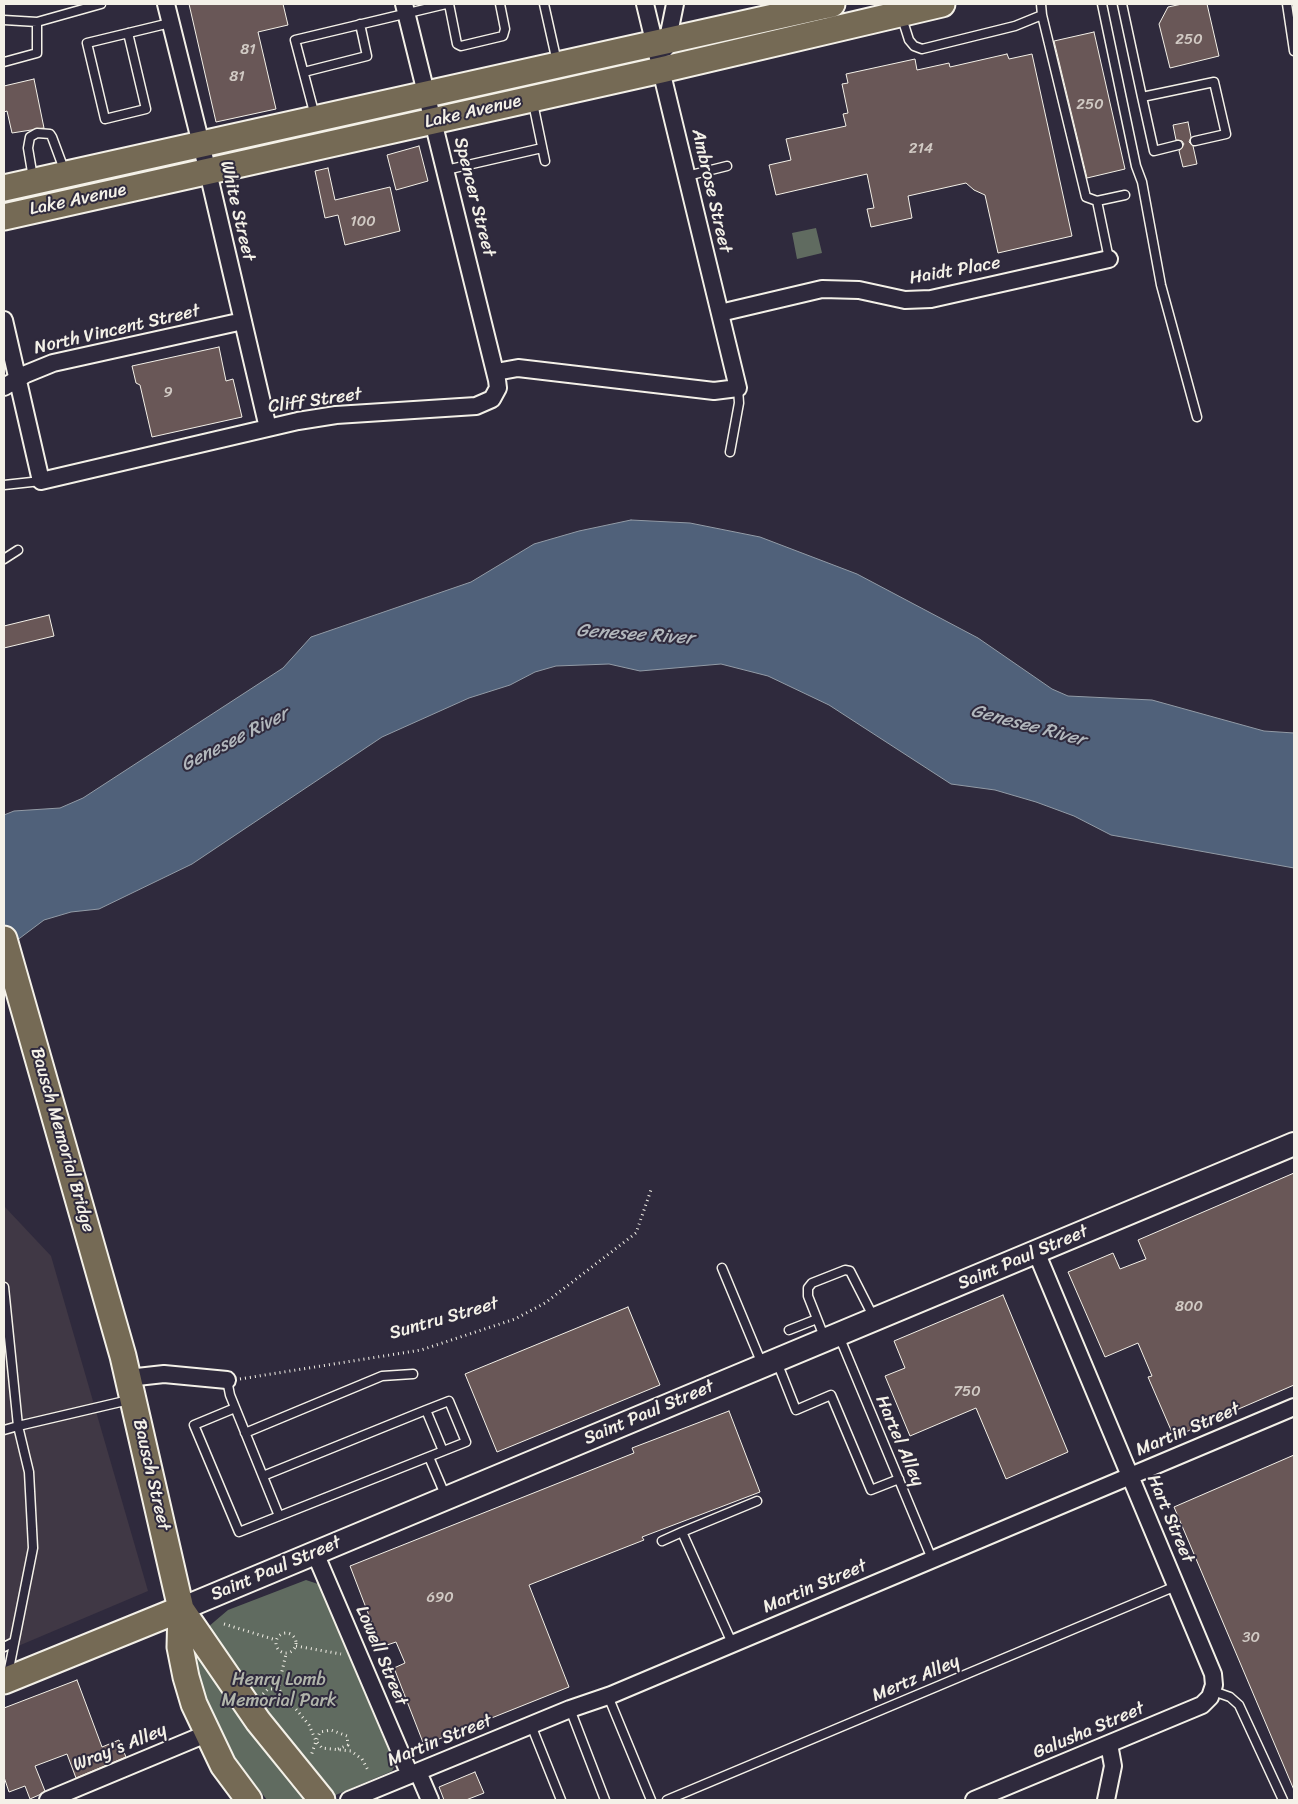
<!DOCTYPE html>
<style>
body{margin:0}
#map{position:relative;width:1298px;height:1804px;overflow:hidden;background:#2f2a3d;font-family:Sriracha,sans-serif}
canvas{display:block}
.frame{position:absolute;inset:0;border:5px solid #f4f1e8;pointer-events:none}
</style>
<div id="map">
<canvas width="1298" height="1804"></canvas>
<div class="frame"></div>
</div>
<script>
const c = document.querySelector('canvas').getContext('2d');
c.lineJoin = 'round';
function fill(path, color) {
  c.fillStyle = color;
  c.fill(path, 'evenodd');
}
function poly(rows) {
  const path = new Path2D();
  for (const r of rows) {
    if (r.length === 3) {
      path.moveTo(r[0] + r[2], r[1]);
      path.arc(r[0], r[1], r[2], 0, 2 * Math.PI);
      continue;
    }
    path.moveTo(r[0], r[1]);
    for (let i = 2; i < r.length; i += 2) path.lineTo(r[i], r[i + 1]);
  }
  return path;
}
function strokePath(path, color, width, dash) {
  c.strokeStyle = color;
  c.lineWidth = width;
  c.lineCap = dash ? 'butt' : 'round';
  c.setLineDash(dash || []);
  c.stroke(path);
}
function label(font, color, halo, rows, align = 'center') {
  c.font = font + ' Sriracha,sans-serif';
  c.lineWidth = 4;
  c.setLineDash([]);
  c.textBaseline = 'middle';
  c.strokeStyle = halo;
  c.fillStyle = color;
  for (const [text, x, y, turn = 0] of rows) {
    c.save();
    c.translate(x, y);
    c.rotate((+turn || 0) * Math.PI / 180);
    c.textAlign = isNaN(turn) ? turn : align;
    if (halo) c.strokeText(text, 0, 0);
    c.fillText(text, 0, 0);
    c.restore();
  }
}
fill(poly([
 [4,1206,51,1256,148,1591,4,1652]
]), '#403845');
fill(poly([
 [816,228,822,253,797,259,792,233],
 [306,1580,318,1584,321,1590,395,1765,392,1771,324,1800,267,1800,235,1758,217,1741,188,1644,228,1610]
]), '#606b60');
const water = poly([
 [631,520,690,523,760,537,857,574,978,638,1052,689,1068,696,1152,700,1264,731,1294,733,1294,868,1111,835,1074,816,1036,802,995,790,951,784,829,705,768,676,721,664,640,671,609,664,556,666,535,672,510,685,469,698,382,737,192,864,99,909,71,912,44,920,4,950,4,815,14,811,60,808,83,798,283,668,311,637,471,582,534,544,579,531,631,520]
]);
fill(water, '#50617a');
strokePath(water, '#929ba6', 1);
const building = poly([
 [189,4,283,4,288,25,258,32,276,109,216,122,189,4],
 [1182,4,1207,4,1219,56,1170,68,1159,24,1168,7,1182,4],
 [1094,32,1125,169,1087,178,1054,41,1094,32],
 [1007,54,1009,59,1032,54,1072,236,998,253,985,195,974,190,966,183,908,196,912,218,871,227,867,209,874,208,867,174,776,195,769,165,791,160,786,139,846,126,843,114,848,113,842,84,848,83,846,74,915,59,917,70,949,63,950,67,1007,54],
 [34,79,44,128,12,133,7,111,4,112,4,86,34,79],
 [1188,122,1191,137,1189,142,1193,146,1197,164,1183,167,1179,151,1184,144,1182,141,1176,140,1173,125,1188,122],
 [419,146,428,181,396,190,387,155,419,146],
 [328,168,335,200,390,187,400,231,345,245,338,215,325,218,315,171,328,168],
 [219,347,226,381,233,379,242,417,152,437,140,385,136,383,132,366,219,347],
 [49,615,54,636,4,648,4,626,49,615],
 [1294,1173,1294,1385,1174,1437,1148,1377,1152,1376,1138,1343,1105,1357,1068,1272,1113,1253,1120,1269,1146,1259,1138,1240,1294,1173],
 [1003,1295,1068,1452,1006,1479,976,1408,910,1436,885,1376,905,1368,894,1341,1003,1295],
 [628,1307,660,1385,497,1452,465,1374,628,1307],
 [729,1411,760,1492,642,1537,644,1540,529,1585,569,1687,424,1745,394,1668,405,1663,396,1642,381,1647,350,1566,634,1453,632,1448,729,1411],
 [1294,1455,1294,1790,1174,1507,1294,1455],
 [77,1680,102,1747,119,1740,126,1757,76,1778,67,1754,35,1766,45,1791,39,1795,30,1799,25,1786,9,1792,4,1777,4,1708,77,1680],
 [475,1772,484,1793,466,1800,444,1800,439,1787,475,1772]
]);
fill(building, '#695757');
strokePath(building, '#f4f1e8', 1);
const lane = poly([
 [449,4,457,44,461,46,503,36,505,29,500,4],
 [544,4,557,62],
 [1102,4,1136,166,1142,182,1161,285,1197,417],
 [1122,4,1142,97,1214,82,1226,134,1195,141],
 [1287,4,1294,51],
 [1042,15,1086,197,1097,201,1109,259],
 [902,18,909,40,914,46,922,49,1015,26,1042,15,1041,4],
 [4,20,37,22,101,4],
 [128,33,146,109,105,119,87,43,170,23],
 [4,62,37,53,37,22],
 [304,72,367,56,360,24],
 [1142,97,1154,151,1178,145],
 [533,103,545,161],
 [315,116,295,40,446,4],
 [446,170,542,148],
 [687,176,727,166],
 [33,178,28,148,30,137,37,133,50,134,52,137,65,172],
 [1097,201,1125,195],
 [730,452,739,403,738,388],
 [4,485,41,481],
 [4,559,18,550],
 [722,1268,762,1364],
 [4,1287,18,1426,4,1430],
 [789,1330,817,1319],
 [839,1336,932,1559],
 [825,1339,808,1296,808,1288,812,1283,845,1270,850,1271,874,1318],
 [777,1362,796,1410,831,1395,871,1490,899,1479],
 [227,1380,230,1395,279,1516],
 [235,1408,194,1425,239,1532,466,1442,449,1401,426,1410],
 [245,1433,382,1376,413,1374],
 [429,1457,446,1497],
 [263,1476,426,1410,443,1451],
 [682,1532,757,1501],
 [662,1541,682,1532,732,1643],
 [4,1647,14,1642],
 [8,1674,33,1548,29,1472,18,1426,129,1400],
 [1213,1691,1230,1697,1239,1705,1283,1800],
 [608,1696,651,1800],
 [570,1709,605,1800],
 [531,1725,561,1800],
 [667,1800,1176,1586]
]);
const street = poly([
 [166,4,208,172,268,428],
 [666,48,675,4],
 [720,313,822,289,859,290,905,300,931,299,1109,259],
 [4,320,41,481,298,421,336,415,476,406,492,399,498,388,497,380,404,4],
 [496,372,518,368,714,391,738,388,645,4],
 [4,387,26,374,53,363,243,321],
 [128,1378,164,1374,227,1380],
 [315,1553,410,1775],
 [418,1772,430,1800],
 [48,1800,206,1734],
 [349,1800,570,1709,611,1695,1294,1407],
 [974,1800,1202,1705,1210,1697,1214,1685,1213,1674,1037,1254],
 [1106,1800,1113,1766,1109,1744]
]);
const secondary = poly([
 [181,1609,1294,1144]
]);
const primary = poly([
 [4,188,832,4],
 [4,217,661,70,942,4],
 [4,939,123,1356,181,1609,258,1721,322,1800],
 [181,1609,180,1647,186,1677,194,1704,223,1765,249,1800],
 [4,1681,181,1609]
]);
strokePath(lane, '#f4f1e8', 11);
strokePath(street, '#f4f1e8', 20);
strokePath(secondary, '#f4f1e8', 26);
strokePath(primary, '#f4f1e8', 29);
strokePath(poly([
 [240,1379,421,1350,515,1319,545,1303,636,1233,652,1187],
 [224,1624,276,1640],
 [286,1643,10],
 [296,1646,341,1654],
 [280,1691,279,1684,286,1654],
 [263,1694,268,1689,275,1689,281,1693,283,1700],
 [270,1703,279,1703,283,1700,295,1708,309,1725,316,1741,311,1756],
 [338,1749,348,1745,347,1736,331,1730,320,1732,316,1741,322,1748,351,1751,362,1759,369,1772]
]), '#f4f1e8', 3, [1, 4]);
strokePath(lane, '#2f2a3d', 8);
strokePath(street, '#2f2a3d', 16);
strokePath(secondary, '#2f2a3d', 22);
strokePath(primary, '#756a55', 25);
label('15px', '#d1cac4', null, [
 ["250",1189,40],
 ["81",248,50],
 ["81",237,77],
 ["250",1090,105],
 ["214",921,149],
 ["100",363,222],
 ["9",168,393],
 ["800",1189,1307],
 ["750",967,1392],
 ["690",440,1598],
 ["30",1251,1638]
]);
label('18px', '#f4f1e8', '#2f2a3d', [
 ["Lake Avenue",473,112,-13],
 ["Ambrose Street",711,191,77],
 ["Spencer Street",474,197,76],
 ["Lake Avenue",78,200,-12],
 ["White Street",237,211,77],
 ["Haidt Place",955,271,-10],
 ["North Vincent Street",117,330,-13],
 ["Cliff Street",315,401,-8],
 ["Bausch Memorial Bridge",62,1140,74],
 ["Saint Paul Street",1023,1258,-23],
 ["Suntru Street",444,1319,-16],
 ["Saint Paul Street",649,1413,-23],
 ["Martin Street",1188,1430,-23],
 ["Hartel Alley",899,1441,67],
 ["Bausch Street",151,1475,77],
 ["Hart Street",1170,1519,67],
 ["Saint Paul Street",276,1569,-23],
 ["Martin Street",815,1587,-23],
 ["Lowell Street",381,1656,67],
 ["Mertz Alley",916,1679,-23],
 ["Galusha Street",1089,1731,-23],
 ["Martin Street",440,1741,-22],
 ["Wray's Alley",120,1748,-22]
]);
label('18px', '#b1b5ab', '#2f2a3d', [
 ["Henry Lomb",279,1680],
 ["Memorial Park",279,1701]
]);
label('italic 19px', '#b2b7bc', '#2f2a3d', [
 ["Genesee River",635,635,4],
 ["Genesee River",1028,726,15],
 ["Genesee River",235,740,-27]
]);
</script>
